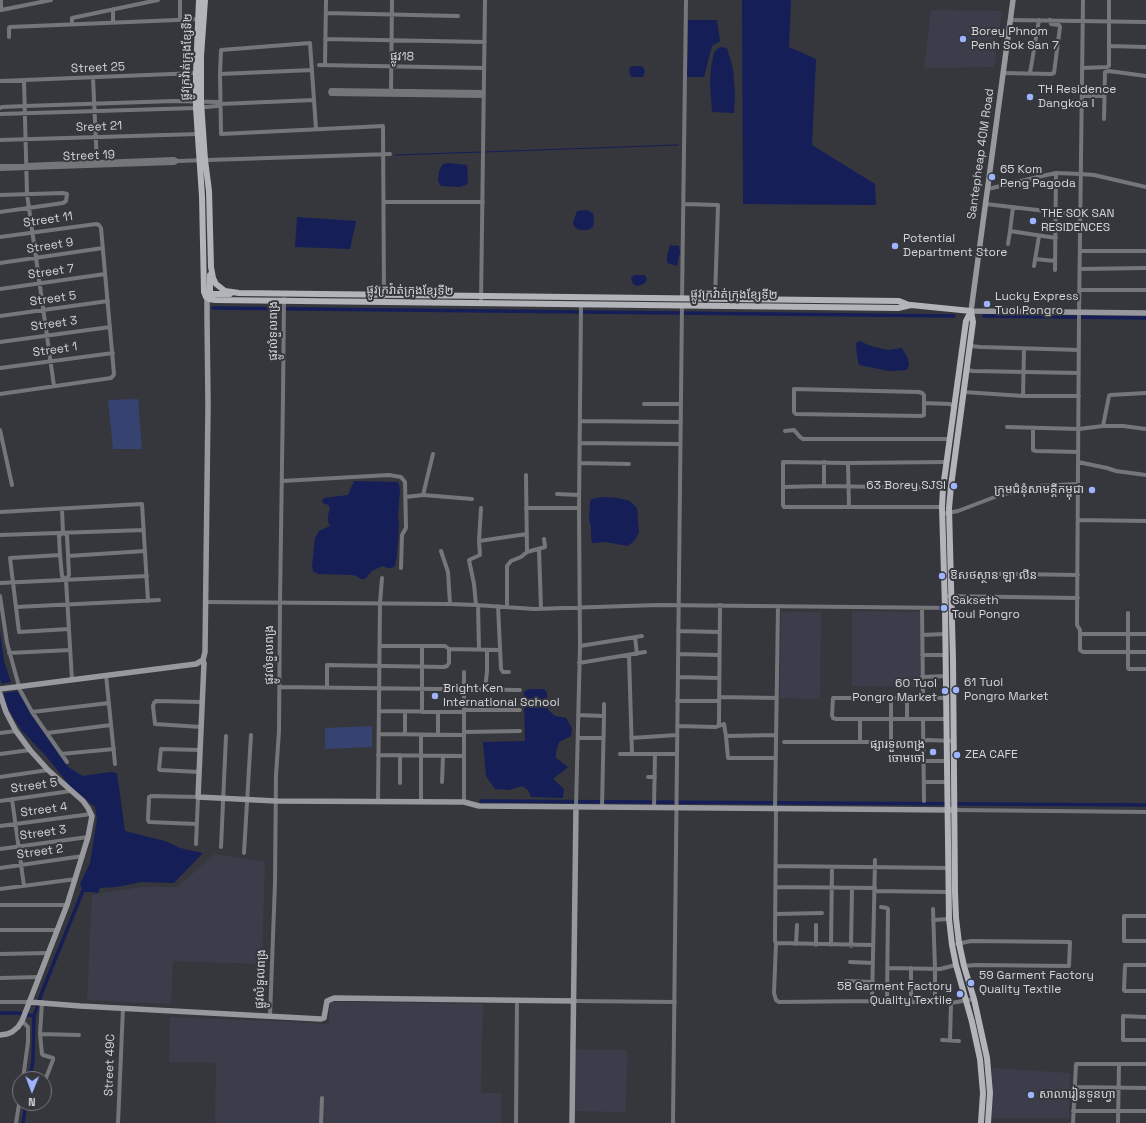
<!DOCTYPE html>
<meta charset="utf-8">
<style>
body{margin:0}
#map{position:relative;width:1146px;height:1123px;overflow:hidden;background:#35373d;font-family:"Space Grotesk",sans-serif}
canvas{display:block}
.north{position:absolute;left:12px;top:1071px;width:40px;height:40px;box-sizing:border-box;background:#35373d;border:1px solid #75767b;border-radius:50%;rotate:181deg;font-size:11px;font-weight:700;line-height:16px;text-align:center;color:#d4d5d9}
.north::after{content:'';display:block;margin:auto;width:14px;height:18px;background:#9eb4fd;clip-path:polygon(50% 0,100% 100%,50% 72%,0 100%)}
</style>
<div id="map">
<canvas width="1146" height="1123"></canvas>
<div class="north">N</div>
</div>
<script>
const c = document.querySelector('canvas').getContext('2d');
c.lineJoin = 'round';
function fill(path, color) {
  c.fillStyle = color;
  c.fill(path, 'evenodd');
}
function poly(rows) {
  const path = new Path2D();
  for (const r of rows) {
    path.moveTo(r[0], r[1]);
    for (let i = 2; i < r.length; i += 2) path.lineTo(r[i], r[i + 1]);
  }
  return path;
}
function strokePath(path, color, width, dash) {
  c.strokeStyle = color;
  c.lineWidth = width;
  c.lineCap = dash ? 'butt' : 'round';
  c.setLineDash(dash || []);
  c.stroke(path);
}
function label(font, color, halo, rows, align = 'center') {
  c.font = font + ' "Space Grotesk","Noto Sans Khmer",sans-serif';
  c.lineWidth = 4;
  c.setLineDash([]);
  c.textBaseline = 'middle';
  c.strokeStyle = halo;
  c.fillStyle = color;
  for (const [text, x, y, turn = 0] of rows) {
    c.save();
    c.translate(x, y);
    c.rotate((+turn || 0) * Math.PI / 180);
    c.textAlign = isNaN(turn) ? turn : align;
    if (halo) c.strokeText(text, 0, 0);
    c.fillText(text, 0, 0);
    c.restore();
  }
}
fill(poly([
 [931,10,1002,11,994,67,924,68],
 [852,611,921,612,920,687,852,686],
 [781,612,821,612,820,699,780,698],
 [215,854,265,862,262,964,173,961,171,1004,87,1000,92,895,141,887,177,887],
 [330,1002,483,1004,481,1093,501,1093,501,1123,215,1123,216,1063,169,1062,170,1017,315,1023,317,1024,329,1024],
 [575,1049,627,1050,626,1112,574,1111],
 [992,1068,1070,1073,1069,1118,991,1118,993,1100]
]), '#3b3e4a');
fill(poly([
 [138,399,142,449,113,449,108,400],
 [372,726,372,747,325,749,325,728]
]), '#364370');
fill(poly([
 [742,0,791,0,789,47,816,59,812,145,875,184,876,205,743,204],
 [688,20,717,20,720,41,712,46,704,77,687,77],
 [720,47,727,48,733,69,735,94,734,113,712,112,710,82,711,67,714,52],
 [635,66,642,66,645,71,643,77,631,77,629,71,630,67],
 [449,163,467,165,468,184,460,187,441,186,438,181,439,171,443,164],
 [586,210,593,213,594,221,593,227,588,230,580,230,574,227,573,222,577,211],
 [297,217,356,221,350,249,295,247],
 [670,245,679,246,680,252,677,266,667,263,667,256],
 [634,275,645,275,647,280,644,284,637,286,633,284,631,278],
 [859,341,874,347,888,350,902,348,908,359,909,365,907,370,889,371,859,365,857,357,856,343],
 [354,481,398,482,400,489,398,517,399,523,397,555,395,566,392,568,388,568,382,566,372,571,365,579,361,579,356,576,352,575,318,574,313,571,312,566,315,538,319,531,330,526,328,521,328,515,330,508,328,505,323,503,322,500,324,498,348,495],
 [602,497,618,498,630,501,637,508,639,532,635,540,628,546,605,542,592,543,591,537,591,527,589,519,590,503,591,499],
 [0,631,4,661,11,682,2,684,0,679],
 [531,689,544,689,547,693,548,710,555,716,566,718,572,728,571,736,559,742,556,752,556,758,568,767,553,779,564,789,563,798,531,797,528,790,522,786,509,790,495,789,486,776,483,742,525,741,524,696,524,692,527,690],
 [17,691,59,754,68,767,83,776,110,772,117,773,125,831,165,841,180,848,203,853,174,883,141,882,117,887,100,888,98,893,91,892,83,892,80,884,90,863,97,819,95,807,70,786,46,756,22,731,8,709,5,700,4,693]
]), '#151e57');
strokePath(poly([
 [484,152,678,145],
 [395,155,481,152]
]), '#151e57', 1);
strokePath(poly([
 [213,308,954,316],
 [984,316,1146,318],
 [481,801,1146,805],
 [0,1013,18,1013,34,1016],
 [30,1079,33,1060,34,1016,42,992,84,888],
 [23,1123,26,1103]
]), '#151e57', 3.5);
strokePath(poly([
 [1,0,1,10,51,0],
 [1083,0,1079,315,1077,625,1080,630,1080,650,1083,652,1146,652],
 [113,9,113,22],
 [326,13,458,16],
 [180,20,180,0],
 [1010,20,1146,22],
 [72,24,72,18,158,0],
 [9,37,9,28,10,27,200,19],
 [325,39,485,42],
 [1109,46,1146,47],
 [319,65,484,68],
 [325,65,326,0],
 [1082,68,1107,67,1109,66,1109,0],
 [1003,73,1051,74,1054,73,1060,27,1059,25,1051,24,1050,20],
 [1030,73,1039,20],
 [220,74,312,70],
 [93,78,97,164],
 [0,81,196,73],
 [24,81,27,194,54,386],
 [391,92,392,0],
 [484,92,331,90,330,92,331,94,484,96],
 [1082,96,1104,96],
 [0,108,2,107,25,106,174,101,218,102,220,104,314,100],
 [0,114,196,108,217,106,220,104],
 [1104,119,1105,72,1109,71,1146,76],
 [316,129,310,43,221,50,220,74,221,134,383,126,384,297],
 [0,140,198,134],
 [0,166,174,159,178,161,390,154],
 [0,169,174,163,178,161],
 [988,189,1042,176,1056,173,1081,174,1094,175,1146,187],
 [0,195,63,193,67,194,66,201,63,203,0,212],
 [384,202,483,202],
 [684,204,718,205,715,299],
 [986,204,1080,215],
 [1013,207,1010,231,1056,238],
 [0,237,96,224,99,225,101,228,114,374,113,376,111,378,0,394],
 [1008,244,1010,231],
 [1080,251,1146,251],
 [1035,259,1055,261],
 [0,263,103,248],
 [1034,266,1039,236],
 [1080,269,1146,268],
 [1055,270,1056,173],
 [0,289,105,274],
 [1079,290,1146,290],
 [682,299,686,0],
 [481,303,485,0],
 [0,316,108,301],
 [0,342,110,327],
 [970,346,981,347,1079,350],
 [0,368,113,353],
 [967,370,973,371,1079,373],
 [794,389,919,392,922,393,924,395,924,415,921,416,796,414,794,412,794,389],
 [964,392,1023,396,1079,396],
 [1023,396,1024,349],
 [924,403,950,404,954,407],
 [644,404,681,404],
 [580,421,680,422],
 [1103,426,1109,396,1110,395,1146,393],
 [1007,427,1079,429,1103,426,1123,426,1146,429],
 [1033,428,1033,450,1036,451,1078,452],
 [0,430,12,485],
 [785,431,794,430,800,437,803,439,950,439],
 [580,443,680,444],
 [824,462,824,486],
 [1078,462,1107,468,1116,471,1146,475],
 [580,463,629,464],
 [848,463,849,507],
 [282,481,389,475,401,477,405,482,406,528,402,535,401,568],
 [783,487,824,486,943,488],
 [557,494,579,495],
 [423,495,433,454],
 [406,497,423,495,472,499],
 [942,507,784,507,783,505,783,462,848,463,947,462],
 [526,508,579,508],
 [62,509,63,533,67,535,69,575,66,580,72,680],
 [0,512,142,504,148,601],
 [942,514,958,511,1000,495,1014,492,1038,486,1077,484],
 [1078,520,1146,521],
 [63,533,59,536,60,555,62,576,66,580],
 [0,535,144,530],
 [479,541,527,534],
 [539,549,541,609],
 [441,551,448,572,450,604],
 [527,552,545,547,545,546,544,539],
 [60,555,10,558,19,632,69,629],
 [68,556,145,551],
 [951,573,1078,575],
 [0,583,147,576],
 [0,596,7,643,20,690,32,712,67,762],
 [945,596,1078,598],
 [205,602,450,604,476,605,534,609,658,605,952,608],
 [476,605,474,584,469,560,480,555,479,541,481,508],
 [478,605,479,649],
 [498,606,501,669,503,672,509,672],
 [16,607,159,600],
 [507,607,507,566,511,561,521,557,527,552,526,475],
 [922,608,923,698],
 [1128,613,1128,668,1129,669,1146,669],
 [678,631,719,632],
 [1080,634,1146,634],
 [922,635,945,634],
 [635,637,637,654],
 [380,646,445,646,449,649,500,650],
 [580,646,642,636],
 [9,653,70,650],
 [678,654,719,655],
 [629,655,632,754],
 [922,655,946,655],
 [579,663,645,652],
 [106,675,115,764],
 [678,677,719,678],
 [922,677,946,676],
 [280,687,520,690],
 [327,688,327,665,444,667,447,666,449,663,449,649],
 [485,690,487,671,487,650],
 [719,697,777,698],
 [891,698,891,741],
 [907,698,907,719],
 [946,698,833,698,832,715,833,718,836,719,946,719],
 [677,701,719,701],
 [464,710,520,710],
 [379,711,464,712],
 [32,712,109,703],
 [405,712,405,734],
 [422,712,422,646],
 [578,715,604,716,602,807],
 [604,716,604,704],
 [860,719,860,741],
 [923,719,924,801],
 [677,726,716,727,724,724,726,736,728,758,776,758],
 [718,726,719,723,720,605],
 [201,727,155,724,153,706,154,703,156,701,202,702],
 [464,732,520,731],
 [0,733,16,731],
 [47,733,111,725],
 [379,734,464,735],
 [438,735,438,712],
 [726,736,776,735],
 [578,738,603,738],
 [631,738,677,735],
 [784,742,918,742,928,740,954,741],
 [0,754,30,750],
 [61,754,114,749],
 [620,754,677,754],
 [378,755,464,756],
 [924,761,947,761],
 [199,772,160,770,159,769,161,749,200,750],
 [0,777,48,770],
 [648,777,655,777],
 [442,782,443,756],
 [924,782,947,782],
 [400,783,400,755],
 [12,799,24,886],
 [0,801,71,791],
 [378,801,380,603,382,578],
 [421,802,421,735],
 [464,802,464,672],
 [576,807,580,646,579,508,581,304],
 [654,808,655,754],
 [775,809,778,606],
 [776,809,775,941,776,943,873,945],
 [955,810,1146,812],
 [0,826,91,814],
 [196,844,198,797,151,796,149,797,148,820,149,822,197,824],
 [221,847,226,736],
 [0,849,88,837],
 [244,853,251,735],
 [776,866,948,868],
 [0,868,83,856],
 [776,887,875,888],
 [0,889,76,879],
 [875,891,948,892],
 [0,905,67,905],
 [881,907,887,908,888,909,887,1001],
 [933,909,935,969,935,1003],
 [776,914,822,913],
 [1146,916,1124,916,1124,941,1146,941],
 [933,920,949,919],
 [0,930,58,930],
 [776,943,774,993,776,1000,779,1002,872,1001,951,1003,974,999],
 [796,944,797,925],
 [957,944,971,941,1070,942,1069,966,976,965,964,966],
 [816,945,816,925],
 [831,945,832,867],
 [851,946,852,888],
 [0,954,48,953],
 [850,962,873,963],
 [1146,965,1125,965,1124,990,1125,991,1146,991],
 [887,968,940,969,956,965],
 [911,968,911,1002],
 [0,978,39,977],
 [846,981,873,982],
 [574,1001,675,1002],
 [872,1001,875,860],
 [0,1002,29,1002],
 [42,1002,40,1034,79,1035],
 [270,1016,275,883,276,775,279,731,280,602,283,396,284,299],
 [1146,1017,1123,1016,1123,1040,1146,1040],
 [22,1021,28,1027,28,1042,23,1079],
 [40,1034,42,1054,43,1055,53,1058,53,1060,46,1078],
 [942,1040,959,1041],
 [950,1040,951,1003],
 [1074,1087,1146,1088],
 [1073,1111,1146,1111],
 [16,1123,20,1098],
 [118,1123,123,1008],
 [321,1123,322,1098],
 [516,1123,517,1000],
 [673,1123,682,305],
 [1073,1123,1076,1064,1146,1064],
 [1118,1123,1119,1064]
]), '#757679', 4);
strokePath(poly([
 [1013,0,971,311,1146,313],
 [203,660,204,663,198,797,276,801,464,802,479,806,951,810],
 [0,689,196,664,203,660,205,652,208,405,207,316,207,299,208,298],
 [0,694,6,712,16,731,30,750,48,770,83,801,88,808,92,816,88,837,67,905,22,1021,18,1027,12,1032,7,1034,0,1035],
 [29,1002,80,1006,321,1019,324,1018,327,1001,334,998,574,1001],
 [572,1123,576,807]
]), '#97999e', 5.5);
strokePath(poly([
 [199,0,196,73,196,108,202,196,204,292,206,297,209,299,215,300,898,308,911,305,971,311],
 [205,0,201,56,201,102,205,160,209,191,211,267,213,278,216,284,225,291,239,293,899,301,909,305],
 [210,275,210,294,230,294],
 [971,311,966,321,943,488,942,507,945,608,949,919,952,945,956,965,972,1022,980,1059,983,1093,981,1123],
 [971,311,973,322,951,486,949,508,953,660,955,892,956,918,959,943,964,966,974,999,987,1058,990,1093,988,1123]
]), '#b2b4ba', 6);
for (const [x, y, r, color] of [
 [963,39,4,"#9eb4fd"],
 [1030,97,4,"#9eb4fd"],
 [992,177,4,"#9eb4fd"],
 [1033,221,4,"#9eb4fd"],
 [895,246,4,"#9eb4fd"],
 [987,304,4,"#9eb4fd"],
 [954,486,4,"#9eb4fd"],
 [1092,490,4,"#9eb4fd"],
 [942,576,4,"#9eb4fd"],
 [944,608,4,"#9eb4fd"],
 [956,690,4,"#9eb4fd"],
 [945,691,4,"#9eb4fd"],
 [435,696,4,"#9eb4fd"],
 [933,752,4,"#9eb4fd"],
 [957,755,4,"#9eb4fd"],
 [971,983,4,"#9eb4fd"],
 [960,994,4,"#9eb4fd"],
 [1031,1095,4,"#9eb4fd"]
]) {
  const dot = new Path2D();
  dot.arc(x, y, r, 0, 2 * Math.PI);
  c.fillStyle = color;
  c.fill(dot);
  strokePath(dot, '#35373d', 1.5);
}
label('12px', '#d4d5d9', '#35373d', [
 ["Borey Phnom",971,32],
 ["Penh Sok San 7",971,46],
 ["TH Residence",1038,90],
 ["Dangkoa I",1038,104],
 ["65 Kom",1000,170],
 ["Peng Pagoda",1000,184],
 ["THE SOK SAN",1041,214],
 ["RESIDENCES",1041,228],
 ["Potential",903,239],
 ["Department Store",903,253],
 ["Lucky Express",995,297],
 ["Tuol Pongro",995,311],
 ["63 Borey SJSI",946,486,"right"],
 ["ក្រុមជំនុំសាមគ្គីកម្ពុជា",1084,490,"right"],
 ["ឱសថស្ថាន ឡា លីន",950,576],
 ["Sakseth",952,601],
 ["Toul Pongro",952,615],
 ["61 Tuol",964,683],
 ["Pongro Market",964,697],
 ["60 Tuol",937,684,"right"],
 ["Pongro Market",937,698,"right"],
 ["Bright Ken",443,689],
 ["International School",443,703],
 ["ផ្សារទួលពង្រ",925,745,"right"],
 ["ចោមចៅ",925,759,"right"],
 ["ZEA CAFE",965,755],
 ["59 Garment Factory",979,976],
 ["Quality Textile",979,990],
 ["58 Garment Factory",952,987,"right"],
 ["Quality Textile",952,1001,"right"],
 ["សាលារៀនទួនហ្វា",1039,1095]
], 'left');
label('12px', '#d4d5d9', '#35373d', [
 ["ផ្លូវក្រវ៉ាត់ក្រុងខ្សែទី២",187,57,-88],
 ["ផ្លូវ18",402,57,1],
 ["Street 25",98,68,-2],
 ["Sreet 21",99,127,-2],
 ["Santepheap 40M Road",981,154,-82],
 ["Street 19",89,156,-2],
 ["Street 11",48,220,-8],
 ["Street 9",50,246,-9],
 ["Street 7",51,272,-8],
 ["ផ្លូវក្រវ៉ាត់ក្រុងខ្សែទី២",410,291,1],
 ["ផ្លូវក្រវ៉ាត់ក្រុងខ្សែទី២",734,295,1],
 ["Street 5",53,299,-8],
 ["Street 3",54,324,-8],
 ["ផ្លូវលំទួលពង្រ",274,331,-90],
 ["Street 1",55,350,-8],
 ["ផ្លូវលំទួលពង្រ",270,655,-90],
 ["Street 5",34,786,-8],
 ["Street 4",44,810,-8],
 ["Street 3",43,833,-8],
 ["Street 2",40,852,-8],
 ["ផ្លូវលំទួលពង្រ",261,979,-88],
 ["Street 49C",110,1065,-88]
]);
</script>
